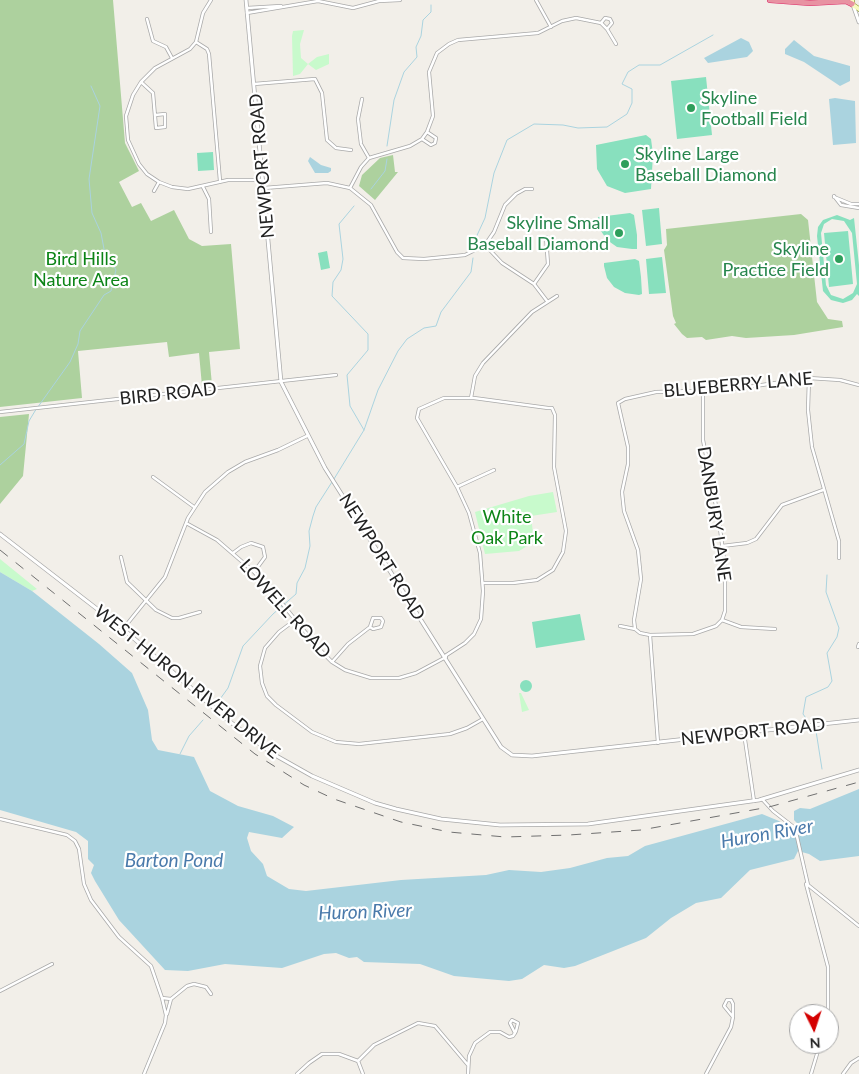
<!DOCTYPE html>
<style>
body{margin:0}
#map{position:relative;width:859px;height:1074px;overflow:hidden;background:#f2efe9;font-family:Lato,sans-serif}
canvas{display:block}
.north{position:absolute;left:789px;top:1004px;width:50px;height:50px;box-sizing:border-box;background:#fff;border:1px solid #a7a7a7;border-radius:50%;rotate:176deg;font-size:14px;font-weight:700;line-height:20px;text-align:center;color:#222}
.north::after{content:'';display:block;margin:auto;width:18px;height:22px;background:#d40000;clip-path:polygon(50% 0,100% 100%,50% 72%,0 100%)}
</style>
<div id="map">
<canvas width="859" height="1074"></canvas>
<div class="north">N</div>
</div>
<script>
const c = document.querySelector('canvas').getContext('2d');
c.lineJoin = 'round';
function fill(path, color) {
  c.fillStyle = color;
  c.fill(path, 'evenodd');
}
function poly(rows) {
  const path = new Path2D();
  for (const r of rows) {
    if (r.length === 3) {
      path.moveTo(r[0] + r[2], r[1]);
      path.arc(r[0], r[1], r[2], 0, 2 * Math.PI);
      continue;
    }
    path.moveTo(r[0], r[1]);
    for (let i = 2; i < r.length; i += 2) path.lineTo(r[i], r[i + 1]);
  }
  return path;
}
function strokePath(path, color, width, dash) {
  c.strokeStyle = color;
  c.lineWidth = width;
  c.lineCap = dash ? 'butt' : 'round';
  c.setLineDash(dash || []);
  c.stroke(path);
}
function label(font, color, halo, rows, align = 'center') {
  c.font = font + ' Lato,sans-serif';
  c.lineWidth = 4.5;
  c.setLineDash([]);
  c.textBaseline = 'middle';
  c.strokeStyle = halo;
  c.fillStyle = color;
  for (const [text, x, y, turn = 0] of rows) {
    c.save();
    c.translate(x, y);
    c.rotate((+turn || 0) * Math.PI / 180);
    c.textAlign = isNaN(turn) ? turn : align;
    if (halo) c.strokeText(text, 0, 0);
    c.fillText(text, 0, 0);
    c.restore();
  }
}
fill(poly([
 [0,0,113,0,125,143,139,171,119,182,132,207,141,203,151,221,174,210,189,239,202,246,231,244,240,349,209,352,212,385,202,386,199,353,169,357,167,342,78,351,82,398,0,407],
 [393,155,395,172,398,172,375,200,359,186,362,175,380,158],
 [801,214,808,220,817,302,828,319,842,321,843,327,794,335,746,338,732,336,706,340,702,337,687,338,682,334,674,324,676,323,673,316,664,250,667,245,666,229],
 [29,414,23,476,0,504,0,417]
]), '#add19e');
fill(poly([
 [304,30,300,44,301,58,308,64,317,57,329,54,329,64,316,70,308,64,300,74,293,76,292,36,293,31],
 [553,492,557,512,531,516,534,542,519,551,485,554,475,512,529,496],
 [0,559,37,589,32,591,0,572],
 [519,693,521,693,529,710,522,712]
]), '#c8facc');
fill(poly([
 [706,77,712,135,677,139,671,81],
 [646,135,651,139,653,154,651,189,625,193,607,186,597,169,596,145],
 [213,152,214,170,198,171,197,153],
 [659,208,662,244,646,246,642,210],
 [630,213,634,215,637,235,637,249,632,249,617,247,607,240,601,231,598,220,598,217],
 [837,215,850,220,854,218,859,265,859,296,857,294,852,300,843,303,831,300,823,291,817,236,818,227,823,220],
 [832,219,844,221,852,233,857,284,853,293,843,299,831,295,826,285,821,233,824,224],
 [848,231,853,284,829,287,824,233],
 [327,251,330,268,321,270,318,253],
 [662,257,666,293,649,294,646,259],
 [635,259,639,261,641,277,642,294,639,295,625,293,614,287,607,278,604,266,604,263],
 [580,614,585,640,536,648,532,622],
 [526,686,6]
]), '#88e0be');
fill(poly([
 [741,38,749,42,753,51,747,57,708,63,704,58],
 [794,40,814,56,850,66,850,81,840,86,804,62,785,54,785,49],
 [835,98,855,101,856,143,833,145,829,99],
 [310,157,321,165,331,168,331,171,328,173,315,173,308,161],
 [0,572,32,591,99,644,132,673,148,710,152,740,158,750,194,757,210,791,238,806,273,816,294,827,282,838,249,832,247,838,251,851,263,864,267,876,289,889,306,891,401,880,486,875,509,870,541,872,570,868,607,858,628,856,645,846,762,814,779,821,796,834,799,833,801,827,794,820,794,811,800,808,810,809,859,789,859,856,820,861,809,854,798,851,794,859,750,870,721,898,696,903,671,918,646,938,575,966,564,968,544,965,522,979,509,981,454,976,420,964,364,962,357,957,349,958,336,953,324,954,282,968,225,964,188,971,165,970,119,920,95,881,91,873,94,865,88,859,88,841,76,832,0,810]
]), '#aad3df');
strokePath(poly([
 [387,146,394,100,404,72,417,57,416,47,421,36,423,20,431,12,431,5],
 [371,189,385,171,387,159],
 [354,206,339,224,343,259,341,270,333,282,332,296,368,334,368,350,347,375,350,406,364,430],
 [473,244,485,218,494,173,507,140,534,124,563,125,578,128,607,127,627,114,632,103,632,89,622,84,628,72,639,65,660,65,713,35],
 [0,465,24,444,29,421,35,411,70,362,78,344,80,331,104,295,111,291,112,286,116,270,104,249,101,233,92,213,89,179,100,106,91,86],
 [334,479,364,430,378,390,398,351,407,339,424,328,436,326,441,312,471,272,473,258],
 [215,706,228,688,243,646,273,614,296,594,297,583,305,568,310,546,309,531,313,516,316,507,332,482],
 [808,721,803,714,806,697,828,687,832,681,827,653,837,637,839,628,826,592,827,575],
 [816,731,822,769],
 [180,754,189,736,203,720]
]), '#aad3df', 1);
const minor = poly([
 [211,0,203,13,196,42,190,49,155,68,141,82,133,95,126,116,128,140,139,164,147,174,159,182,172,187,188,189,228,180,263,180],
 [536,0,551,27],
 [247,8,281,6],
 [247,13,318,1,353,8,379,1,400,0],
 [147,19,153,41,166,47,172,58],
 [601,23,605,18,610,19,612,23,607,29],
 [196,42,207,49,209,54,220,181],
 [141,82,153,93,156,128,165,127,165,114,155,115],
 [254,84,315,79,322,93,327,140,336,148,351,150],
 [362,99,358,119,361,144,369,158],
 [422,139,431,145,435,143,436,138,427,132],
 [203,187,209,199,211,232],
 [264,188,327,183,350,188,371,205,397,252,403,258,424,259,465,255,485,245,494,232,505,205,516,194,525,189,532,189],
 [350,188,361,167,369,158,410,146,422,139,427,132,433,116,429,72,437,53,449,44,458,40,538,33,562,21,576,18,601,23,607,29,616,44],
 [154,191,159,182],
 [834,196,841,205,859,208],
 [834,197,851,204,859,204],
 [485,245,502,263,534,284,547,301],
 [534,284,548,264,546,237],
 [809,378,808,410,812,447,839,541,839,558],
 [471,398,475,376,483,363,532,312,557,296],
 [0,412,336,375],
 [153,477,194,507],
 [457,487,494,470],
 [186,523,217,540,254,572,272,591,319,649,332,662,345,670,371,678,399,678,416,673,446,657],
 [722,546,747,543,756,539,782,505,823,490],
 [233,553,241,547,251,543,263,547,265,557,254,572],
 [121,557,127,582,156,610,172,618,179,618,200,612],
 [295,620,279,632,265,648,260,666,262,683,267,696,276,705,312,732,336,742,359,744,450,734,467,728,483,719],
 [722,620,741,627,775,629],
 [620,626,635,629,640,633,650,635,693,634,716,626,722,620,725,611,725,567,719,521,703,440,703,390],
 [123,629,165,577,188,518,205,492,228,472,245,462,278,450,307,436],
 [635,629,634,620,641,579,638,550,624,511,622,492,628,464,628,447,618,403,625,399,656,392,728,390,809,378,840,380,859,385],
 [650,635,658,743],
 [858,647,859,644],
 [445,656,465,643,474,634,481,619,483,591,480,553,469,513,457,487,417,418,419,409,444,398,474,398,548,408,552,408,555,415,554,467,566,531,563,552,553,570,537,580,513,583,483,583],
 [332,662,348,644,370,627,373,629,381,627,383,621,381,618,373,618,370,627],
 [744,733,754,801],
 [762,799,773,811,795,828,808,885,859,926],
 [0,819,67,835,75,841,79,849,84,884,91,900,119,937,151,966,162,998,171,999,187,986,194,984,206,987,211,994],
 [806,884,828,967,828,1014],
 [0,991,52,964],
 [167,1014,171,999],
 [358,1061,363,1074],
 [144,1074,165,1023,166,1015,162,998],
 [297,1074,309,1063,322,1054,339,1054,358,1061,374,1045,418,1023,435,1026,468,1065],
 [468,1074,469,1056,475,1043,490,1032,500,1032,509,1037,513,1036,515,1033,516,1031,518,1023,512,1020,510,1023,515,1033],
 [706,1074,731,1027,733,1017,733,1004,731,1000,727,1000,724,1006,733,1017],
 [811,1074,820,1044],
 [843,1074,851,1063,859,1058]
]);
const tertiary = poly([
 [246,0,281,382,325,468,501,747,512,755,532,756,859,720],
 [853,5,859,22],
 [0,534,123,629,229,721,273,754,312,776,375,803,396,809,441,819,500,825,588,824,759,800,859,770]
]);
const secondary = poly([
 [852,0,853,5,859,9]
]);
const motorway = poly([
 [770,0,810,3,846,1,852,4]
]);
strokePath(minor, '#a9a9a9', 4);
strokePath(tertiary, '#a9a9a9', 4.5);
strokePath(secondary, '#707d05', 5);
strokePath(motorway, '#dc2a67', 6);
strokePath(minor, '#fff', 2.5);
strokePath(tertiary, '#fff', 3);
strokePath(secondary, '#f7fabf', 4);
strokePath(motorway, '#e892a2', 5);
strokePath(poly([
 [0,550,255,754,304,785,334,799,401,822,449,832,505,837,569,835,641,830,769,807,859,782]
]), '#707070', 1, [10, 10]);
for (const [x, y, r, color] of [
 [691,108,5,"#2e9e5b"],
 [625,164,5,"#2e9e5b"],
 [619,233,5,"#2e9e5b"],
 [839,259,5,"#2e9e5b"]
]) {
  const dot = new Path2D();
  dot.arc(x, y, r, 0, 2 * Math.PI);
  c.fillStyle = color;
  c.fill(dot);
  strokePath(dot, '#fff', 2);
}
label('18px', '#27864d', '#fff', [
 ["Skyline",701,98],
 ["Football Field",701,119],
 ["Skyline Large",635,154],
 ["Baseball Diamond",635,175],
 ["Skyline Small",609,223,"right"],
 ["Baseball Diamond",609,244,"right"],
 ["Skyline",829,249,"right"],
 ["Practice Field",829,270,"right"]
], 'left');
label('18px', '#222', '#fff', [
 ["NEWPORT ROAD",262,166,-95],
 ["BLUEBERRY LANE",738,385,-5],
 ["BIRD ROAD",168,394,-6],
 ["DANBURY LANE",714,514,81],
 ["NEWPORT ROAD",382,557,58],
 ["LOWELL ROAD",285,609,48],
 ["WEST HURON RIVER DRIVE",187,682,39],
 ["NEWPORT ROAD",753,732,-6]
]);
label('18px', '#0c8416', '#fff', [
 ["Bird Hills",81,259],
 ["Nature Area",81,280],
 ["White",507,517],
 ["Oak Park",507,538]
]);
label('italic 19px', '#4a7aab', '#fff', [
 ["Huron River",767,834,-10],
 ["Barton Pond",174,861],
 ["Huron River",365,912,-2]
]);
</script>
